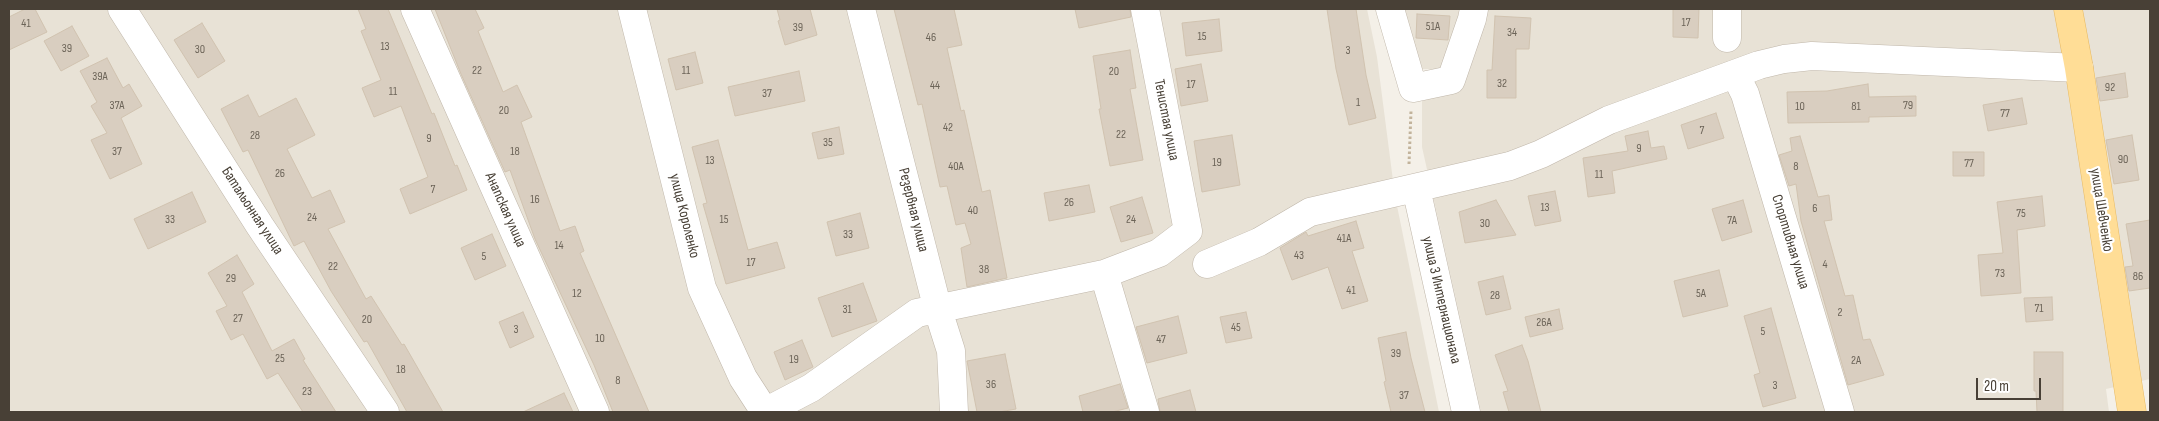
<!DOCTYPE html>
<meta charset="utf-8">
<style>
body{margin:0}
#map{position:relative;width:2159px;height:421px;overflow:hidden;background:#f4f0e8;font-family:"Sofia Sans Condensed",sans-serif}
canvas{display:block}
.frame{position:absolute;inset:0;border:10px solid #484036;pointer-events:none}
.scale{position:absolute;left:1976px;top:378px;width:65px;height:22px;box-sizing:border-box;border:2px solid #484036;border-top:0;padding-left:6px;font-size:15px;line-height:18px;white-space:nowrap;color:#484036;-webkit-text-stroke:4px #fff;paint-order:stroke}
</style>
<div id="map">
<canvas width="2159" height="421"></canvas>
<div class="frame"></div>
<div class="scale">20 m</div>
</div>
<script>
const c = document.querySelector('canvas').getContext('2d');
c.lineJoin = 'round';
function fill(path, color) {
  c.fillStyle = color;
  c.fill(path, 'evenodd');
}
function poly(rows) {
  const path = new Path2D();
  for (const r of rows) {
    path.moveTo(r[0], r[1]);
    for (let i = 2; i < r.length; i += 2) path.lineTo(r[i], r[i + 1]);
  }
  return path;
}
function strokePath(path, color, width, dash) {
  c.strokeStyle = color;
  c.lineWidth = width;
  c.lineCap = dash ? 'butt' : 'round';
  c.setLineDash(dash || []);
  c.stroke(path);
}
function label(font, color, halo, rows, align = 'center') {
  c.font = font + ' "Sofia Sans Condensed",sans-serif';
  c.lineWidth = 4.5;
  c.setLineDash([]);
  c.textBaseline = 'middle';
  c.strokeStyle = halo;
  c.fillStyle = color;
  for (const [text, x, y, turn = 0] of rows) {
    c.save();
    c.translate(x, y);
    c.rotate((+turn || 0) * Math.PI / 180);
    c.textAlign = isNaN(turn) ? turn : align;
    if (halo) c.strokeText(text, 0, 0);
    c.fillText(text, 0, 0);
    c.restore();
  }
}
fill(poly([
 [9,9,1367,9,1377,57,1395,196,1439,412,9,412],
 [1402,9,1460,9,1457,30,1443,69,1419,69],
 [1485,9,2150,9,2150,379,2106,389,2109,412,1481,412,1422,147,1422,101,1459,88]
]), '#e8e2d6');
const building = poly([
 [25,9,35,9,47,32,9,50,9,17,25,9],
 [358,9,388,9,432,114,434,113,455,166,457,165,467,190,410,214,400,189,428,177,401,106,374,117,362,88,381,80,361,31,366,29,358,9],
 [435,9,475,9,484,28,478,31,503,92,517,85,532,117,521,122,560,231,575,226,584,251,580,253,649,412,613,412,594,365,535,239,510,170,505,172,461,74,435,9],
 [777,9,810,9,817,35,785,45,778,21,780,20,777,9],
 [894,9,954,9,962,45,947,48,961,111,964,110,982,192,990,190,1007,278,967,287,961,248,971,244,965,223,956,225,947,186,940,187,922,104,918,105,894,9],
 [1075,9,1130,9,1131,17,1079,28,1075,9],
 [1327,9,1356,9,1366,75,1376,118,1349,125,1336,69,1327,9],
 [1673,9,1699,9,1698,38,1673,37,1673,9],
 [1417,14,1450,16,1448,40,1416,38,1417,14],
 [1495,16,1531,18,1529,49,1516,49,1516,98,1487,98,1487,70,1492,70,1495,16],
 [1219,19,1222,51,1186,56,1182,23,1219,19],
 [202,23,225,61,198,78,174,40,202,23],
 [72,26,89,56,61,71,44,41,72,26],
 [1130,50,1136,88,1130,89,1143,160,1110,166,1099,109,1101,109,1093,56,1130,50],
 [695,52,703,83,676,90,668,59,695,52],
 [107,58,123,88,129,84,142,106,121,118,142,164,110,179,91,140,107,133,91,106,97,102,80,71,107,58],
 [1201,64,1208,101,1181,106,1175,69,1201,64],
 [799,71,805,101,735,116,728,87,799,71],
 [2125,73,2128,97,2100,101,2096,78,2125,73],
 [1868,84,1869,97,1916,96,1916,116,1869,117,1869,122,1788,123,1787,92,1827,91,1868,84],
 [248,95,259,117,296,98,315,135,287,149,312,198,330,190,345,222,328,229,366,299,371,296,402,345,404,344,443,412,407,412,367,341,364,342,331,291,304,241,294,246,248,150,243,152,221,109,248,95],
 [2022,98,2027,124,1988,131,1983,105,2022,98],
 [1716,113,1724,138,1688,149,1681,125,1716,113],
 [839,127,844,154,818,159,812,133,839,127],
 [1648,131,1651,148,1664,146,1667,159,1612,171,1615,193,1588,197,1583,158,1628,151,1625,136,1648,131],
 [1232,135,1240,185,1202,192,1194,141,1232,135],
 [2132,135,2139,180,2114,184,2106,140,2132,135],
 [1800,136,1818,197,1829,195,1832,220,1824,221,1845,296,1853,295,1863,340,1870,339,1884,375,1848,385,1801,221,1796,184,1789,186,1779,155,1792,151,1790,138,1800,136],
 [718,140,748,250,777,242,785,268,726,284,703,204,707,203,692,147,718,140],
 [1953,152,1984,152,1984,176,1953,176,1953,152],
 [1089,185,1095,212,1049,221,1044,193,1089,185],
 [1555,191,1561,221,1535,226,1528,196,1555,191],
 [192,192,206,222,148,249,134,219,192,192],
 [2042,196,2045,226,2017,230,2021,293,1981,296,1978,255,2003,253,1997,202,2042,196],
 [1142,197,1153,233,1121,242,1110,207,1142,197],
 [1496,200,1516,235,1465,243,1459,212,1496,200],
 [1743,200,1752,232,1722,241,1712,209,1743,200],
 [860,213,869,248,836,256,827,222,860,213],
 [2150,220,2150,288,2129,291,2125,267,2133,266,2126,224,2150,220],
 [1356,221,1364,248,1352,251,1368,301,1342,309,1328,267,1292,280,1280,248,1306,232,1308,236,1356,221],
 [492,234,506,266,475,280,461,248,492,234],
 [237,255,254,284,242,292,272,351,294,339,305,359,303,360,336,412,303,412,278,373,267,379,243,334,231,340,216,311,227,306,208,273,237,255],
 [1719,270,1728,306,1683,317,1674,281,1719,270],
 [1503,276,1511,309,1486,315,1478,282,1503,276],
 [863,283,877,321,832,337,818,298,863,283],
 [2052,297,2053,320,2026,322,2024,298,2052,297],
 [1771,308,1796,398,1763,407,1754,375,1760,373,1744,316,1771,308],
 [1559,309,1563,329,1530,337,1525,317,1559,309],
 [523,312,534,337,510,348,499,322,523,312],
 [1246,312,1252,338,1226,343,1220,317,1246,312],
 [1178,316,1187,353,1147,363,1136,327,1178,316],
 [1406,332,1411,358,1425,412,1391,412,1384,382,1386,381,1378,338,1406,332],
 [802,340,813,367,785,380,774,352,802,340],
 [1522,345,1528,361,1541,412,1509,412,1503,392,1508,391,1495,355,1522,345],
 [2034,352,2063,352,2063,412,2037,412,2036,391,2034,391,2034,352],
 [1005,354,1016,409,999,412,977,412,967,361,1005,354],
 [1120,384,1128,408,1112,412,1083,412,1079,396,1120,384],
 [1190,390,1196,412,1160,412,1158,399,1190,390],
 [564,393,573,412,523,412,564,393]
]);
fill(building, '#d9cec0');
strokePath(building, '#d1c3b0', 1);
const minor = poly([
 [122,9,260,226,385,412],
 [415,9,595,412],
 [632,9,702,288,743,378,765,412,811,388,917,313,1104,274,1159,253,1188,231,1145,9],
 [861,9,938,310,951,351,954,412],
 [1390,9,1413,88,1451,80,1472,19,1474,9],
 [1727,9,1727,38],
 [1735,74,1745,94,1840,412],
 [1416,188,1466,412],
 [1207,264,1259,242,1310,212,1510,166,1541,154,1609,120,1759,65,1784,59,1812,56,2079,68],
 [1104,274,1145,412]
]);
const major = poly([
 [2068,9,2079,68,2132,412]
]);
strokePath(minor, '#c0b7aa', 29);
strokePath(major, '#e7ba64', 29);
strokePath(poly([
 [1409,164,1411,111]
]), '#c2b39b', 3, [2.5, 2.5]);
strokePath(minor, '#fff', 28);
strokePath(major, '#ffdd96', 28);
label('12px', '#6c6458', null, [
 ["17",1686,23],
 ["41",26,24],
 ["51А",1433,27],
 ["39",798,28],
 ["34",1512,33],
 ["15",1202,37],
 ["46",931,38],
 ["13",385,47],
 ["39",67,49],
 ["30",200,50],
 ["3",1348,51],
 ["22",477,71],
 ["11",686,71],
 ["20",1114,72],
 ["39А",100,77],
 ["32",1502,84],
 ["17",1191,85],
 ["44",935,86],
 ["92",2110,88],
 ["11",393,92],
 ["37",767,94],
 ["1",1358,103],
 ["37А",117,106],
 ["79",1908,106],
 ["10",1800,107],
 ["81",1856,107],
 ["20",504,111],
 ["77",2005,114],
 ["42",948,128],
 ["7",1702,131],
 ["22",1121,135],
 ["28",255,136],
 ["9",429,139],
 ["35",828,143],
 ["9",1639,149],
 ["37",117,152],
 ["18",515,152],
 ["90",2123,160],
 ["13",710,161],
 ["19",1217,163],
 ["77",1969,164],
 ["40А",956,167],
 ["8",1796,167],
 ["26",280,174],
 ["11",1599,175],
 ["7",433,190],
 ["16",535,200],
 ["26",1069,203],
 ["13",1545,208],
 ["6",1815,209],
 ["40",973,211],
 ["75",2021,214],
 ["24",312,218],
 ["33",170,220],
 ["15",724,220],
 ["24",1131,220],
 ["7А",1732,221],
 ["30",1485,224],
 ["33",848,235],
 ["41А",1344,239],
 ["14",559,246],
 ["43",1299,256],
 ["5",484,257],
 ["17",751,263],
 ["4",1825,265],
 ["22",333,267],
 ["38",984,270],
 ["73",2000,274],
 ["86",2138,277],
 ["29",231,279],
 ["41",1351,291],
 ["12",577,294],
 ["5А",1701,294],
 ["28",1495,296],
 ["71",2039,309],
 ["31",847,310],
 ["2",1840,313],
 ["27",238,319],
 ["20",367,320],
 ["26А",1544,323],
 ["45",1236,328],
 ["3",516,330],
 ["5",1763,332],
 ["10",600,339],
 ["47",1161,340],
 ["39",1396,354],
 ["25",280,359],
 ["19",794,360],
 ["2А",1856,361],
 ["18",401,370],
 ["8",618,381],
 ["36",991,385],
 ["3",1775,386],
 ["23",307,392],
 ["37",1404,396]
]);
label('15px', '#484036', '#fff', [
 ["Тенистая улица",1166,120,79],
 ["Анапская улица",505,210,66],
 ["Резервная улица",913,210,76],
 ["улица Шевченко",2101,210,81],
 ["Батальонная улица",252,211,57],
 ["улица Короленко",684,216,76],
 ["Спортивная улица",1790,242,73],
 ["улица 3 Интернационала",1441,300,77]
]);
</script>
